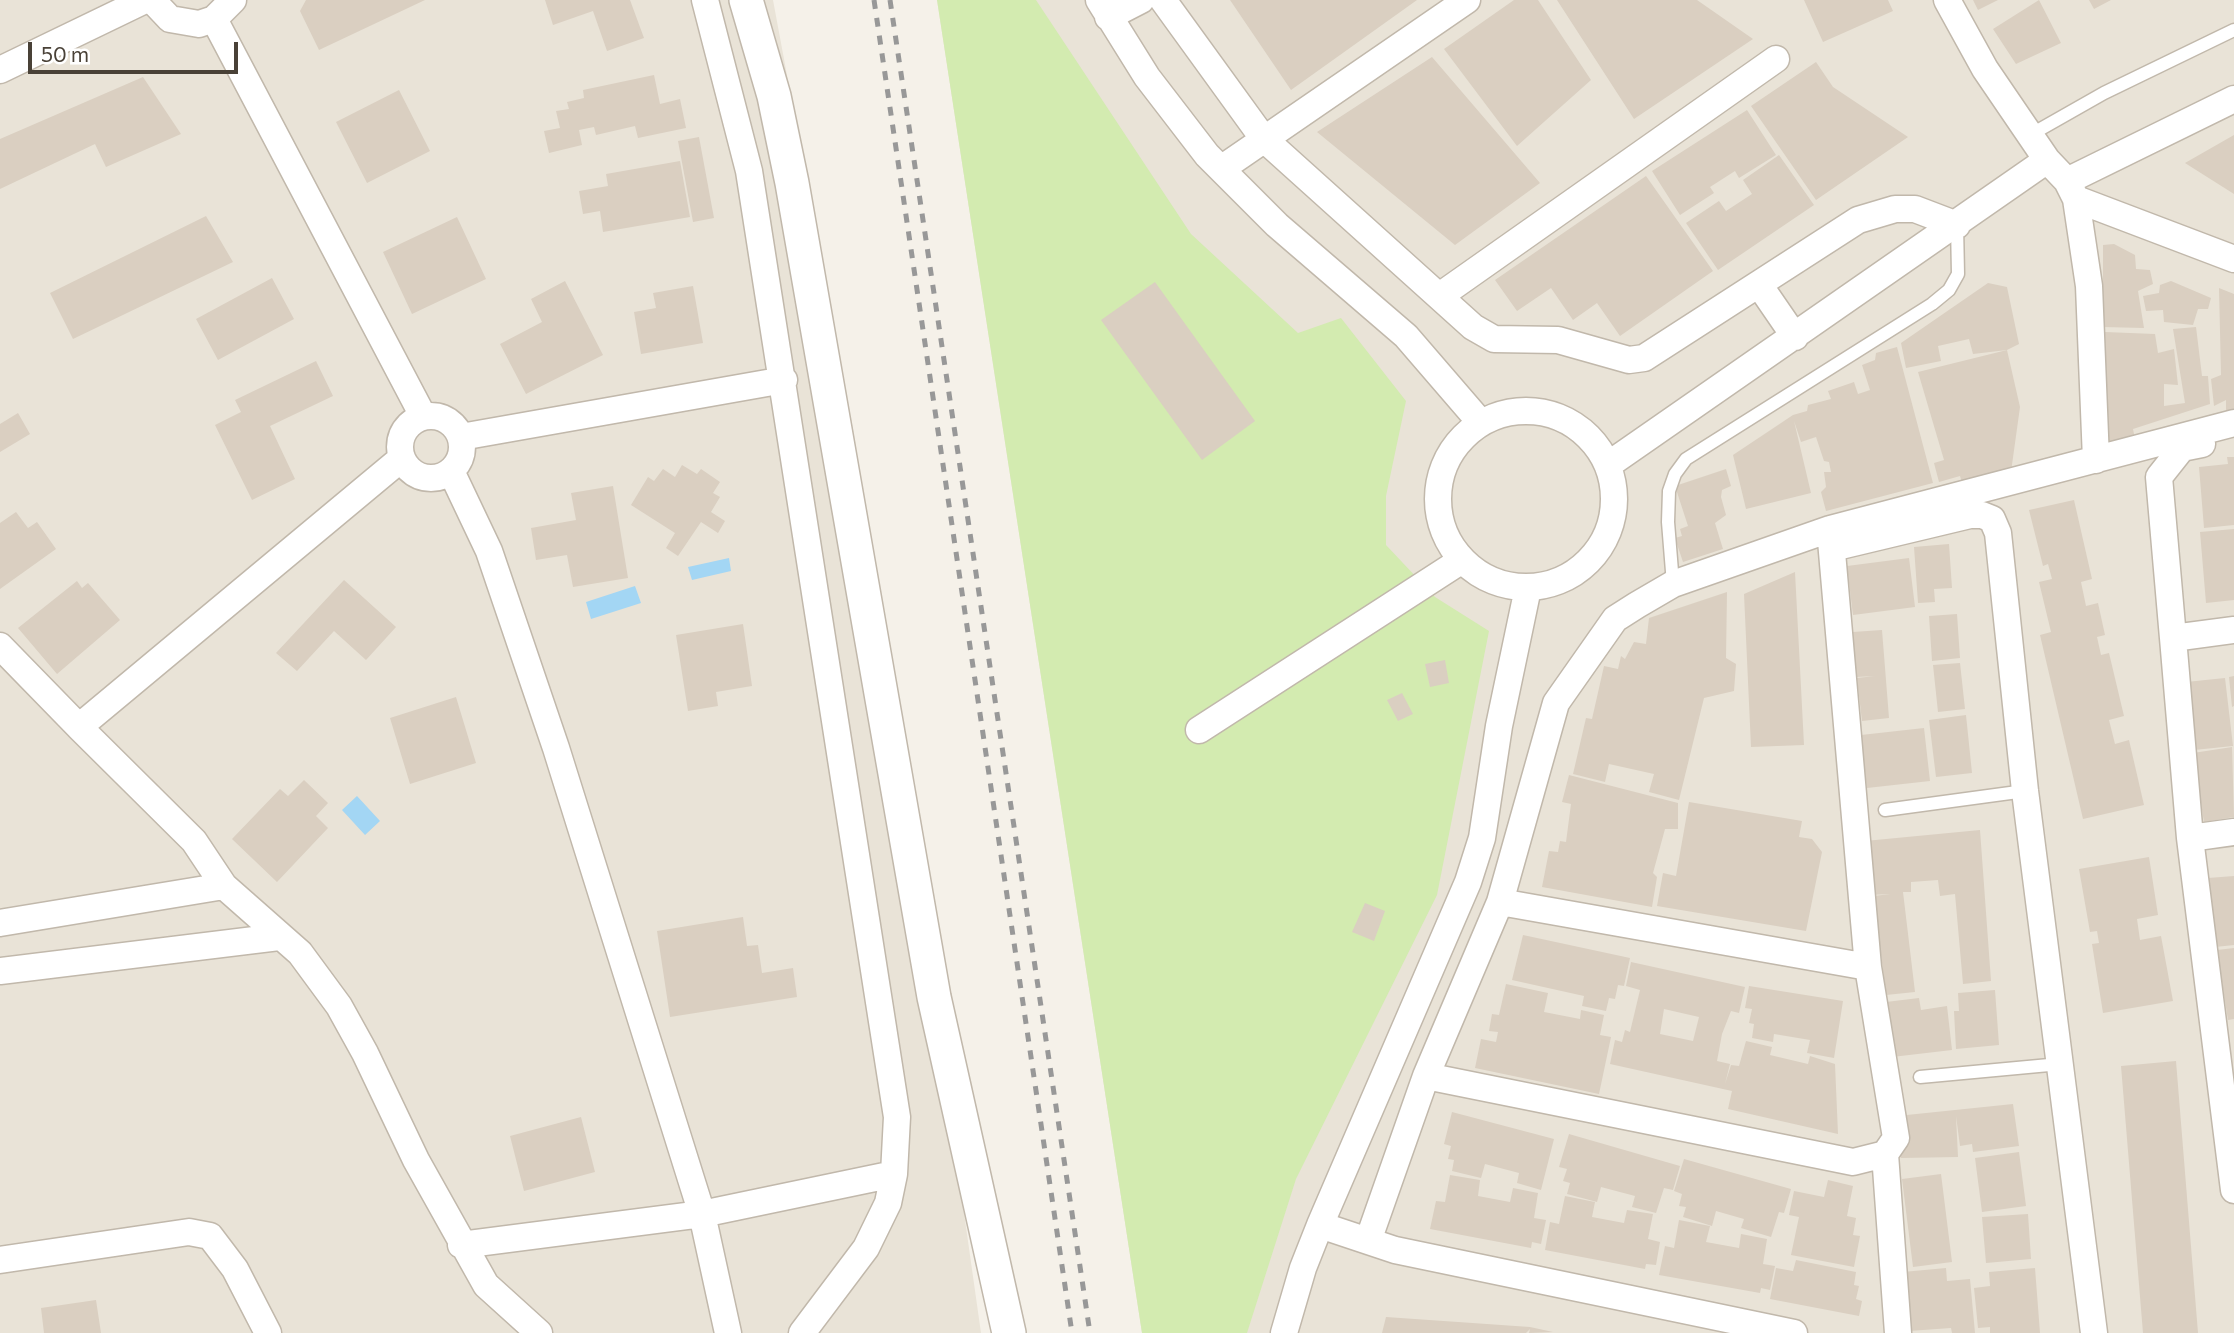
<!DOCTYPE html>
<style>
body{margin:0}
#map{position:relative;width:2234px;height:1333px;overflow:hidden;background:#f5f1e9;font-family:Commissioner,sans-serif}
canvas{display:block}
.scale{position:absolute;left:28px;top:42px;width:210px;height:32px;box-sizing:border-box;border:4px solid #494137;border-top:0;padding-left:9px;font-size:21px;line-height:24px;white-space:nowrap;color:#494137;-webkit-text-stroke:5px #fff;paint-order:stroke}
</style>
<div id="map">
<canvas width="2234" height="1333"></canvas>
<div class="scale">50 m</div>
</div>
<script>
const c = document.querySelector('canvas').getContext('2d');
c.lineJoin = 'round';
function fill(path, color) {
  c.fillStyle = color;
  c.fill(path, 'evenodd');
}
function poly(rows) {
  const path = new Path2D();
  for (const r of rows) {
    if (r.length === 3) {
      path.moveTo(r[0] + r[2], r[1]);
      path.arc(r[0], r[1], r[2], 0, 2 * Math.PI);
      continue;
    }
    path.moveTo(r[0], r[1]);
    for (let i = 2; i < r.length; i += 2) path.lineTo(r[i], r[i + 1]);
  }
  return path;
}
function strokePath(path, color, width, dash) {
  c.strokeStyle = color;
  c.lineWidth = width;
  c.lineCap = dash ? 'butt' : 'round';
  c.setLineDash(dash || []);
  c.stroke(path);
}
fill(poly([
 [0,0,773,0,854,435,981,1333,0,1333],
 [937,0,2234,0,2234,1333,1142,1333]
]), '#e9e3d7');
fill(poly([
 [937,0,1036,0,1191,234,1298,333,1341,318,1406,401,1386,496,1386,545,1435,597,1489,631,1437,895,1296,1179,1247,1333,1142,1333]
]), '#d3ebb0');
fill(poly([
 [729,558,731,571,692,580,688,567],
 [635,586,641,603,591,619,586,602],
 [357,796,380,821,365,835,342,810]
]), '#a3d6f4');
fill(poly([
 [306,0,425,0,319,50,300,11],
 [545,0,630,0,644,38,607,51,593,11,553,25],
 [1230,0,1417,0,1291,90],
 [1514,0,1538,0,1591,80,1517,146,1444,49],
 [1557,0,1697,0,1753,39,1634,119],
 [1804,0,1888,0,1893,11,1823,42],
 [1973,0,1998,0,1978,10],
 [2039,0,2061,43,2016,64,1993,29],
 [2089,0,2111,0,2094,9],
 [1432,57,1540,183,1455,245,1317,132],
 [1816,62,1833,87,1908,137,1816,200,1751,106],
 [654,75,660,104,680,99,686,128,638,138,635,126,596,135,594,127,579,130,582,145,549,153,544,131,560,128,556,111,569,109,567,102,584,98,583,90],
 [143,77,181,134,106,167,95,144,0,189,0,139],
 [399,90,430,151,367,183,336,122],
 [1747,110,1776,155,1739,178,1735,171,1710,187,1714,193,1680,215,1652,171],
 [2234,135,2234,194,2185,163],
 [699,137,714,218,693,222,678,141],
 [1779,155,1814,205,1718,270,1686,223,1719,201,1726,211,1752,194,1743,180],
 [680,161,690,217,603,232,600,211,583,214,579,191,608,186,606,174],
 [1646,176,1713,271,1620,336,1597,303,1573,320,1551,288,1517,311,1495,280],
 [206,216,233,262,73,339,50,293],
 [457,217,486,279,412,314,383,252],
 [2114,244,2135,255,2136,269,2150,270,2153,284,2138,291,2144,328,2103,327,2103,245],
 [272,278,294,319,218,360,196,319],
 [565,281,603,355,526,394,500,344,542,322,531,299],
 [2171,281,2211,298,2208,309,2198,309,2193,325,2164,322,2163,310,2146,311,2143,296,2159,293,2160,285],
 [1155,282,1255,421,1202,460,1101,320],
 [1988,283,2007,287,2019,344,2007,350,2020,407,2011,472,1963,486,1960,476,1939,482,1934,463,1944,460,1918,372,2007,350,1973,354,1969,339,1938,346,1941,361,1906,368,1901,343],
 [693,286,703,343,641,354,634,312,656,308,653,293],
 [2219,288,2234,294,2234,410,2226,413,2226,400,2214,406,2211,379,2221,375],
 [2196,327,2202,376,2208,376,2210,404,2133,429,2135,439,2106,449,2105,332,2155,334,2158,353,2174,349,2178,385,2164,384,2164,406,2185,403,2173,329],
 [1897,347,1933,483,1826,511,1821,492,1826,487,1824,472,1831,472,1829,462,1824,461,1816,437,1801,442,1794,421,1811,493,1746,509,1733,455,1793,415,1807,411,1808,405,1831,399,1828,391,1854,382,1858,394,1870,390,1862,365,1875,360,1876,353],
 [316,361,333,396,270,426,295,479,252,500,215,425,241,412,235,400],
 [18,413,30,434,0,452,0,424],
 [2227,457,2234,457,2234,525,2204,528,2199,467,2228,464],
 [682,465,697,474,701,469,720,482,713,493,720,497,711,512,725,521,718,533,701,522,678,556,666,548,675,533,631,505,648,477,654,481,663,469,675,477],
 [1726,469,1731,486,1722,490,1721,497,1726,515,1715,523,1723,549,1683,562,1675,538,1682,536,1680,529,1688,526,1675,486],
 [613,486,628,578,573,587,567,555,536,560,531,528,576,520,571,493],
 [2074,500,2092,579,2081,582,2086,606,2098,603,2105,635,2097,637,2101,655,2109,653,2124,716,2109,720,2115,744,2129,740,2144,805,2083,819,2040,635,2051,632,2039,582,2052,579,2048,564,2043,566,2029,510],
 [16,512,28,528,37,522,56,549,0,589,0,523],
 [2234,529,2234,600,2206,603,2200,532],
 [1949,544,1952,588,1934,589,1935,602,1918,603,1914,547],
 [1909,558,1915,607,1853,615,1847,566],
 [1795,572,1804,745,1751,747,1744,594],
 [344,580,396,627,366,660,334,631,297,671,276,653],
 [77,581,82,588,88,583,120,620,57,674,18,628],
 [1727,592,1726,658,1736,664,1734,691,1704,698,1679,800,1649,792,1654,774,1609,764,1605,782,1573,774,1586,718,1592,719,1604,666,1618,669,1621,656,1625,659,1634,642,1646,644,1649,618],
 [1957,614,1960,658,1932,661,1929,616],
 [743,624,752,686,716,692,718,706,688,711,676,635],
 [1882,630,1889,718,1862,721,1857,678,1875,676,1856,677,1853,632],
 [1445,660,1449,683,1430,687,1425,664],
 [1960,663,1965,709,1938,712,1933,665],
 [2234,676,2234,706,2232,707,2229,677],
 [2225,678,2233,746,2194,750,2186,682],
 [1402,693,1413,714,1398,721,1387,700],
 [456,697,476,763,410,784,390,718],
 [1966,715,1972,773,1936,777,1929,720],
 [1924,728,1930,781,1867,788,1861,735],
 [2232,747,2234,817,2204,822,2193,753],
 [1569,775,1678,803,1678,829,1665,829,1653,873,1657,877,1652,907,1542,887,1549,851,1558,852,1560,841,1566,842,1571,804,1562,802],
 [304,780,328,803,316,816,328,828,277,882,232,839,280,789,288,796],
 [1689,802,1802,821,1799,837,1812,839,1822,852,1806,931,1657,906,1663,873,1676,876],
 [1980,830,1991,981,1963,984,1955,894,1940,896,1938,880,1911,882,1911,892,1903,892,1915,992,1886,995,1874,896,1890,894,1869,895,1865,841],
 [2149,857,2158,915,2137,919,2140,940,2161,936,2173,1001,2103,1013,2092,944,2099,943,2097,931,2090,932,2079,869],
 [2234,876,2234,945,2215,947,2208,878],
 [1365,903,1385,911,1374,941,1352,932],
 [743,917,747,946,758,945,762,973,793,968,797,997,670,1017,657,931],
 [1523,935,1630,958,1624,986,1618,985,1615,999,1609,998,1606,1011,1582,1006,1584,996,1512,980],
 [2234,948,2234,1019,2228,1020,2217,950],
 [1631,962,1745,987,1739,1013,1731,1011,1722,1034,1717,1061,1730,1064,1725,1084,1731,1065,1739,1066,1746,1041,1772,1047,1770,1055,1808,1064,1810,1056,1835,1064,1838,1134,1728,1109,1732,1091,1610,1064,1615,1040,1622,1042,1625,1030,1630,1032,1640,990,1626,986],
 [1664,1009,1699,1017,1693,1041,1660,1034],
 [1506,984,1548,993,1544,1012,1580,1019,1581,1010,1604,1015,1600,1035,1611,1037,1599,1094,1475,1068,1481,1039,1496,1042,1498,1032,1489,1031,1492,1014,1499,1015],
 [1749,986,1843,1001,1834,1058,1807,1053,1810,1040,1774,1034,1773,1042,1752,1038,1754,1024,1749,1023,1752,1009,1745,1008],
 [1995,990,1999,1045,1956,1049,1954,1011,1959,1011,1958,993],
 [1919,998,1921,1010,1947,1006,1952,1050,1892,1057,1886,1002],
 [2176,1061,2198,1333,2143,1333,2121,1066],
 [2013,1104,2019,1146,1973,1152,1972,1144,1960,1146,1956,1116,1958,1157,1901,1158,1897,1116],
 [1452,1112,1554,1139,1541,1190,1517,1183,1519,1173,1485,1164,1481,1178,1452,1171,1454,1160,1448,1159,1451,1146,1444,1144],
 [581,1117,595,1172,524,1191,510,1136],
 [1569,1134,1680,1166,1673,1190,1664,1188,1656,1213,1632,1207,1635,1196,1601,1187,1597,1202,1567,1194,1570,1183,1563,1181,1567,1169,1559,1167],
 [2019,1152,2026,1206,1982,1212,1975,1158],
 [1684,1159,1791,1189,1784,1213,1779,1212,1771,1237,1741,1228,1744,1219,1716,1211,1712,1226,1683,1217,1686,1207,1679,1206,1682,1194,1674,1191],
 [1941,1174,1952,1262,1913,1267,1902,1179],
 [1450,1175,1480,1180,1478,1196,1510,1202,1513,1188,1538,1193,1534,1218,1546,1220,1541,1244,1532,1242,1531,1248,1430,1229,1436,1201,1445,1202],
 [1828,1180,1853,1186,1847,1216,1856,1218,1853,1235,1860,1236,1854,1267,1791,1255,1799,1217,1789,1215,1794,1191,1824,1197],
 [1565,1196,1595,1202,1592,1217,1624,1223,1627,1210,1653,1214,1648,1239,1660,1242,1656,1265,1646,1264,1645,1269,1545,1250,1550,1222,1559,1224],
 [2028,1214,2031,1259,1986,1263,1982,1217],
 [1679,1220,1710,1226,1706,1242,1739,1248,1741,1234,1767,1239,1763,1264,1775,1266,1770,1290,1761,1288,1760,1293,1659,1275,1665,1246,1674,1248],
 [1796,1260,1856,1272,1854,1285,1859,1286,1856,1299,1862,1301,1859,1316,1770,1299,1776,1268,1793,1271],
 [1946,1268,1947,1281,1970,1279,1975,1333,1952,1333,1951,1328,1909,1331,1903,1272],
 [2035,1268,2040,1333,1990,1333,1990,1327,1978,1328,1974,1288,1990,1286,1989,1272],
 [96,1300,101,1333,44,1333,41,1308],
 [1386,1317,1530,1327,1553,1332,1529,1333,1530,1329,1526,1333,1382,1333]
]), '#dacfc1');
const service = poly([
 [2030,135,2104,93,2234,30],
 [1673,584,1668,522,1669,491,1675,474,1686,459,1932,304,1949,290,1958,274,1957,225],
 [1885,810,2025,791],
 [1920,1077,2060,1064]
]);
const minor = poly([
 [152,0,170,19,199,24,214,19,233,0],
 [705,0,749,171,897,1117,894,1174,888,1203,866,1248,802,1333],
 [1099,0,1147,77,1207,155,1277,225,1406,336,1481,423],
 [1163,0,1263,138,1473,327,1494,339,1558,340,1629,360,1644,358,1858,220,1895,209,1915,209,1957,225],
 [1947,0,1985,69,2047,160,2067,181,2076,199,2089,286,2096,460],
 [1108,17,1141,0],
 [214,19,423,416],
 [0,70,145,0],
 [1221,169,1467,0],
 [2067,181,2234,99],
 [2076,199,2234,259],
 [1760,286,1795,337],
 [1441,295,1776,59],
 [1526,499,88],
 [431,447,31],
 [461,437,784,380],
 [402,458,79,727,194,841,224,886,300,953,339,1006,365,1053,416,1160,486,1285,539,1333],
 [1608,465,2047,160],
 [451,471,489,551,556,748,702,1214,728,1333],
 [1832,548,1970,515,1982,515,1992,519,1998,533,2025,791,2094,1333],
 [2234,630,2173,638,2190,838,2234,1190],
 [2173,638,2159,477,2182,448,2202,444],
 [0,646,79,727],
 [1199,730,1462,560],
 [2190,838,2234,832],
 [1500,902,1868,967],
 [0,923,224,886],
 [0,971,279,937],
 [1426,1076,1853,1162,1885,1154,1896,1138,1868,967,1830,529,2234,423],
 [1885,1154,1898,1333],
 [1320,1225,1395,1250,1794,1333],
 [1368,1241,1426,1076,1500,902,1556,703,1615,619,1637,605,1673,584,1830,529],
 [461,1245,702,1214,894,1174],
 [0,1260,189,1232,210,1236,235,1269,268,1333],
 [1284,1333,1303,1268,1320,1225,1468,882,1482,838,1499,726,1528,588]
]);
const tertiary = poly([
 [746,0,774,96,792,183,934,997,1009,1333]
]);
strokePath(service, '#c1b8ab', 15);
strokePath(minor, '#c1b8ab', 29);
strokePath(tertiary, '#c1b8ab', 36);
strokePath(service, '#fff', 12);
strokePath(minor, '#fff', 26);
strokePath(tertiary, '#fff', 33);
strokePath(poly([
 [874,0,1072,1333],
 [890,0,1090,1333]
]), '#989898', 5, [9, 9]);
</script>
